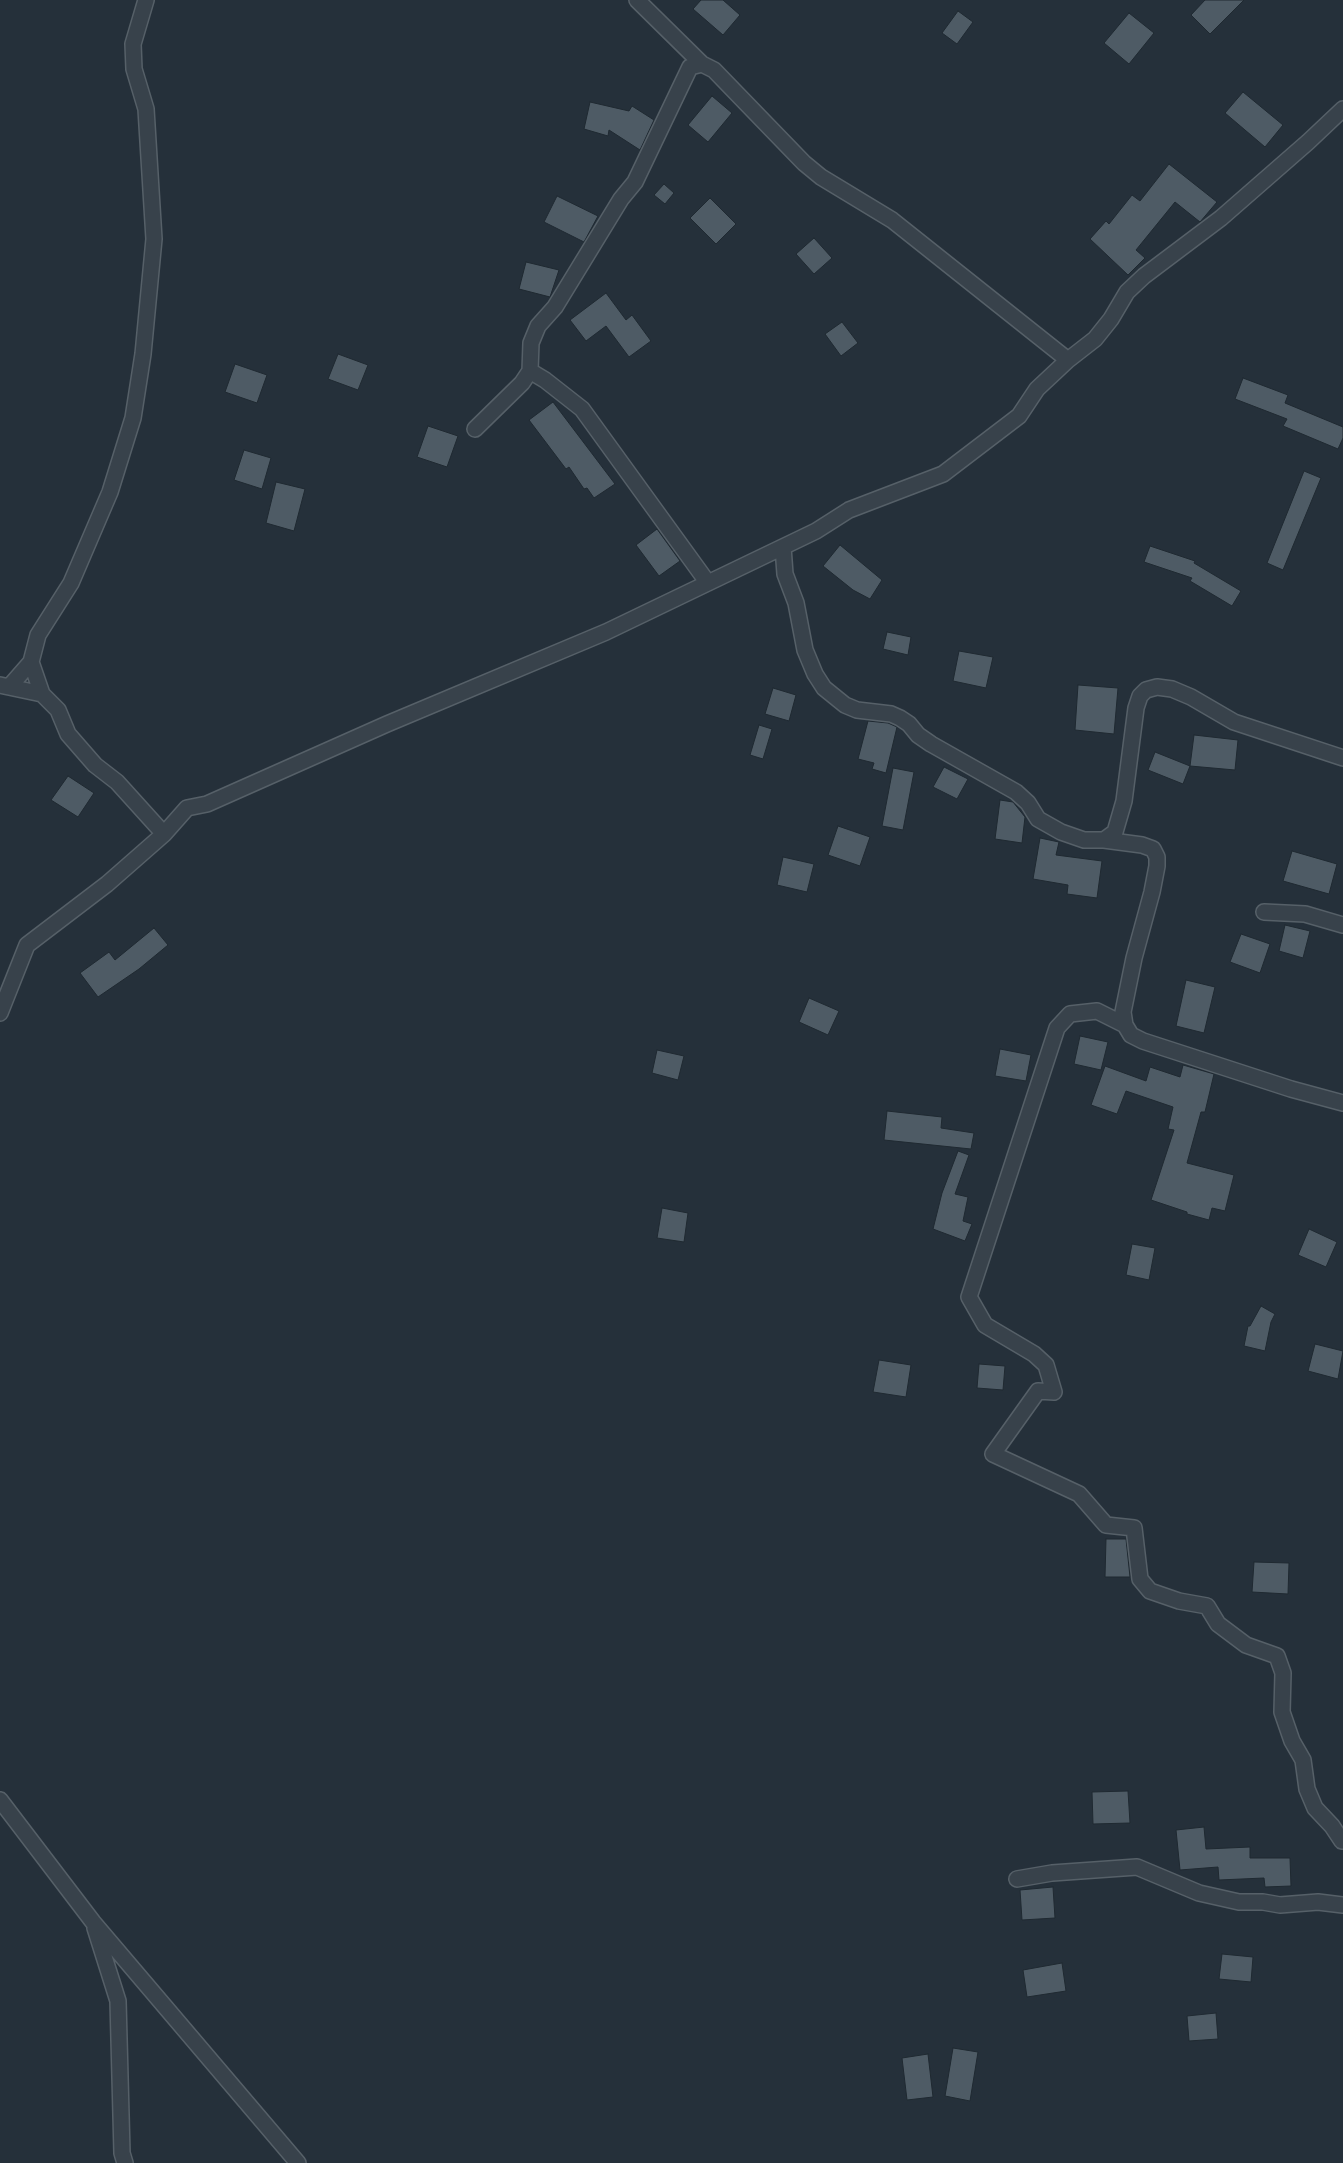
<!DOCTYPE html>
<style>
body{margin:0}
canvas{display:block;background:#25303a}
</style>
<canvas width="1343" height="2163"></canvas>
<script>
const c = document.querySelector('canvas').getContext('2d');
c.lineJoin = 'round';
function fill(path, color) {
  c.fillStyle = color;
  c.fill(path, 'evenodd');
}
function poly(rows) {
  const path = new Path2D();
  for (const r of rows) {
    path.moveTo(r[0], r[1]);
    for (let i = 2; i < r.length; i += 2) path.lineTo(r[i], r[i + 1]);
  }
  return path;
}
function strokePath(path, color, width, dash) {
  c.strokeStyle = color;
  c.lineWidth = width;
  c.lineCap = dash ? 'butt' : 'round';
  c.setLineDash(dash || []);
  c.stroke(path);
}
const building = poly([
 [701,0,723,0,740,15,723,35,693,9,701,0],
 [1205,0,1244,0,1210,34,1191,15,1205,0],
 [958,11,973,22,957,44,942,33,958,11],
 [1129,13,1154,33,1129,64,1104,43,1129,13],
 [1243,92,1283,125,1265,147,1225,113,1243,92],
 [712,96,732,113,708,142,688,125,712,96],
 [590,102,629,111,632,106,654,120,640,150,609,130,608,136,584,129,590,102],
 [1169,164,1217,202,1200,222,1175,202,1136,250,1145,258,1128,275,1090,239,1106,221,1109,224,1132,195,1140,201,1169,164],
 [664,184,674,193,665,204,654,195,664,184],
 [557,196,598,216,584,242,544,222,557,196],
 [710,198,736,224,716,244,690,218,710,198],
 [814,238,832,258,814,274,796,254,814,238],
 [526,262,559,270,550,297,519,289,526,262],
 [606,293,626,320,632,315,651,341,629,357,606,326,586,341,570,320,606,293],
 [842,322,858,343,841,356,825,334,842,322],
 [338,354,368,365,358,390,328,379,338,354],
 [235,364,267,375,257,403,225,392,235,364],
 [1243,378,1288,395,1285,403,1343,427,1343,438,1338,449,1283,426,1287,419,1235,399,1243,378],
 [553,402,615,484,594,498,587,488,584,489,569,467,566,469,529,420,553,402],
 [428,426,458,436,447,467,417,457,428,426],
 [244,450,271,458,262,489,234,480,244,450],
 [1304,471,1321,478,1283,570,1267,563,1304,471],
 [276,482,305,489,294,531,266,523,276,482],
 [657,529,680,561,659,576,636,545,657,529],
 [840,545,882,580,870,599,853,590,823,566,840,545],
 [1150,546,1195,561,1194,563,1241,591,1232,606,1190,581,1192,578,1144,562,1150,546],
 [887,632,911,637,908,655,883,649,887,632],
 [959,651,993,657,986,688,953,681,959,651],
 [1078,685,1118,688,1114,734,1075,730,1078,685],
 [773,688,796,695,789,721,765,714,773,688],
 [868,721,888,723,897,727,886,773,872,769,874,763,858,759,868,721],
 [759,725,772,729,763,759,750,755,759,725],
 [1194,735,1238,740,1235,770,1190,766,1194,735],
 [1155,752,1190,766,1183,784,1148,770,1155,752],
 [944,767,968,779,957,799,933,787,944,767],
 [893,768,914,772,903,830,882,826,893,768],
 [68,776,94,793,78,817,51,800,68,776],
 [1000,800,1013,802,1025,817,1022,843,995,839,1000,800],
 [838,826,870,837,860,866,828,855,838,826],
 [1040,838,1059,842,1056,855,1102,861,1097,898,1067,894,1068,885,1033,879,1040,838],
 [1292,851,1337,864,1329,894,1283,881,1292,851],
 [783,857,814,864,807,892,777,885,783,857],
 [1285,925,1310,931,1303,958,1279,951,1285,925],
 [154,928,168,945,139,969,98,997,80,973,109,952,115,960,154,928],
 [1241,934,1270,944,1260,973,1230,962,1241,934],
 [1186,980,1215,987,1204,1033,1176,1026,1186,980],
 [809,998,839,1011,828,1035,799,1022,809,998],
 [1080,1036,1108,1042,1101,1070,1074,1064,1080,1036],
 [1000,1049,1031,1055,1026,1081,995,1076,1000,1049],
 [657,1050,684,1056,678,1080,652,1073,657,1050],
 [1183,1065,1214,1074,1205,1112,1201,1112,1187,1163,1234,1175,1225,1211,1212,1208,1209,1220,1187,1214,1187,1212,1151,1200,1174,1130,1168,1129,1173,1107,1126,1091,1117,1114,1091,1105,1105,1066,1146,1081,1150,1067,1180,1077,1183,1065],
 [887,1111,942,1117,941,1128,974,1133,971,1149,884,1140,887,1111],
 [958,1151,969,1155,955,1194,968,1197,963,1221,972,1224,965,1241,933,1229,942,1193,958,1151],
 [662,1208,688,1213,684,1242,657,1238,662,1208],
 [1309,1229,1337,1242,1326,1267,1298,1255,1309,1229],
 [1132,1244,1155,1248,1149,1280,1126,1275,1132,1244],
 [1261,1306,1275,1314,1271,1322,1265,1351,1244,1346,1248,1326,1250,1326,1261,1306],
 [1315,1344,1343,1351,1338,1379,1308,1371,1315,1344],
 [879,1360,911,1365,906,1397,873,1392,879,1360],
 [979,1364,1005,1366,1003,1390,977,1388,979,1364],
 [1106,1539,1126,1539,1130,1577,1105,1577,1106,1539],
 [1254,1562,1289,1563,1288,1594,1252,1592,1254,1562],
 [1128,1791,1130,1823,1093,1824,1092,1792,1128,1791],
 [1204,1827,1206,1849,1250,1847,1250,1858,1290,1858,1291,1886,1265,1887,1264,1878,1219,1880,1218,1867,1180,1870,1176,1830,1204,1827],
 [1053,1887,1055,1918,1022,1920,1020,1890,1053,1887],
 [1222,1954,1253,1957,1251,1982,1219,1979,1222,1954],
 [1062,1963,1066,1991,1027,1997,1023,1970,1062,1963],
 [1216,2013,1218,2039,1189,2041,1187,2016,1216,2013],
 [953,2048,978,2052,970,2101,945,2096,953,2048],
 [928,2054,933,2097,907,2100,902,2058,928,2054]
]);
fill(building, '#4e5b65');
strokePath(building, '#1f2931', 1);
const street = poly([
 [637,0,702,64,714,70,804,163,821,177,892,220,1068,360],
 [530,371,545,380,582,409,708,583],
 [475,429,522,383,530,371,531,343,538,326,555,307,621,199,635,182,690,67,702,64],
 [783,547,785,574,796,603,805,650,815,674,824,688,845,705,857,710,891,714,900,718,909,724,918,735,931,744,1016,792,1028,803,1038,819,1061,832,1084,840,1104,840,1142,845,1153,849,1157,857,1157,866,1152,892,1134,958,1123,1012,1125,1025,1131,1035,1143,1041,1291,1089,1343,1103],
 [31,662,42,694],
 [0,685,42,694,58,710,68,734,95,765,117,782,164,834,187,808,207,804,387,724,606,632,816,531,849,510,943,474,1019,416,1037,389,1068,360,1095,339,1111,319,1127,292,1144,276,1221,218,1308,142,1343,109],
 [10,686,31,662,38,635,71,583,110,492,133,418,143,354,154,239,146,109,134,69,133,44,146,0],
 [1104,840,1115,832,1124,801,1136,708,1140,696,1146,690,1157,687,1172,689,1191,697,1234,722,1343,758],
 [1264,912,1305,914,1343,925],
 [0,1013,27,945,107,884,164,834],
 [1125,1025,1097,1011,1070,1014,1057,1028,969,1297,985,1325,1034,1354,1046,1365,1054,1392,1038,1391,993,1454,1079,1494,1106,1525,1134,1528,1140,1579,1150,1591,1179,1601,1207,1606,1218,1624,1246,1645,1277,1656,1283,1673,1282,1712,1292,1741,1303,1760,1307,1789,1315,1808,1332,1826,1342,1841],
 [0,1800,93,1922,298,2163],
 [1017,1879,1052,1873,1137,1867,1199,1893,1239,1902,1263,1902,1280,1905,1318,1902,1343,1905],
 [95,1928,118,2001,122,2153,125,2163]
]);
strokePath(street, '#566068', 18);
strokePath(street, '#38424b', 15);
</script>
